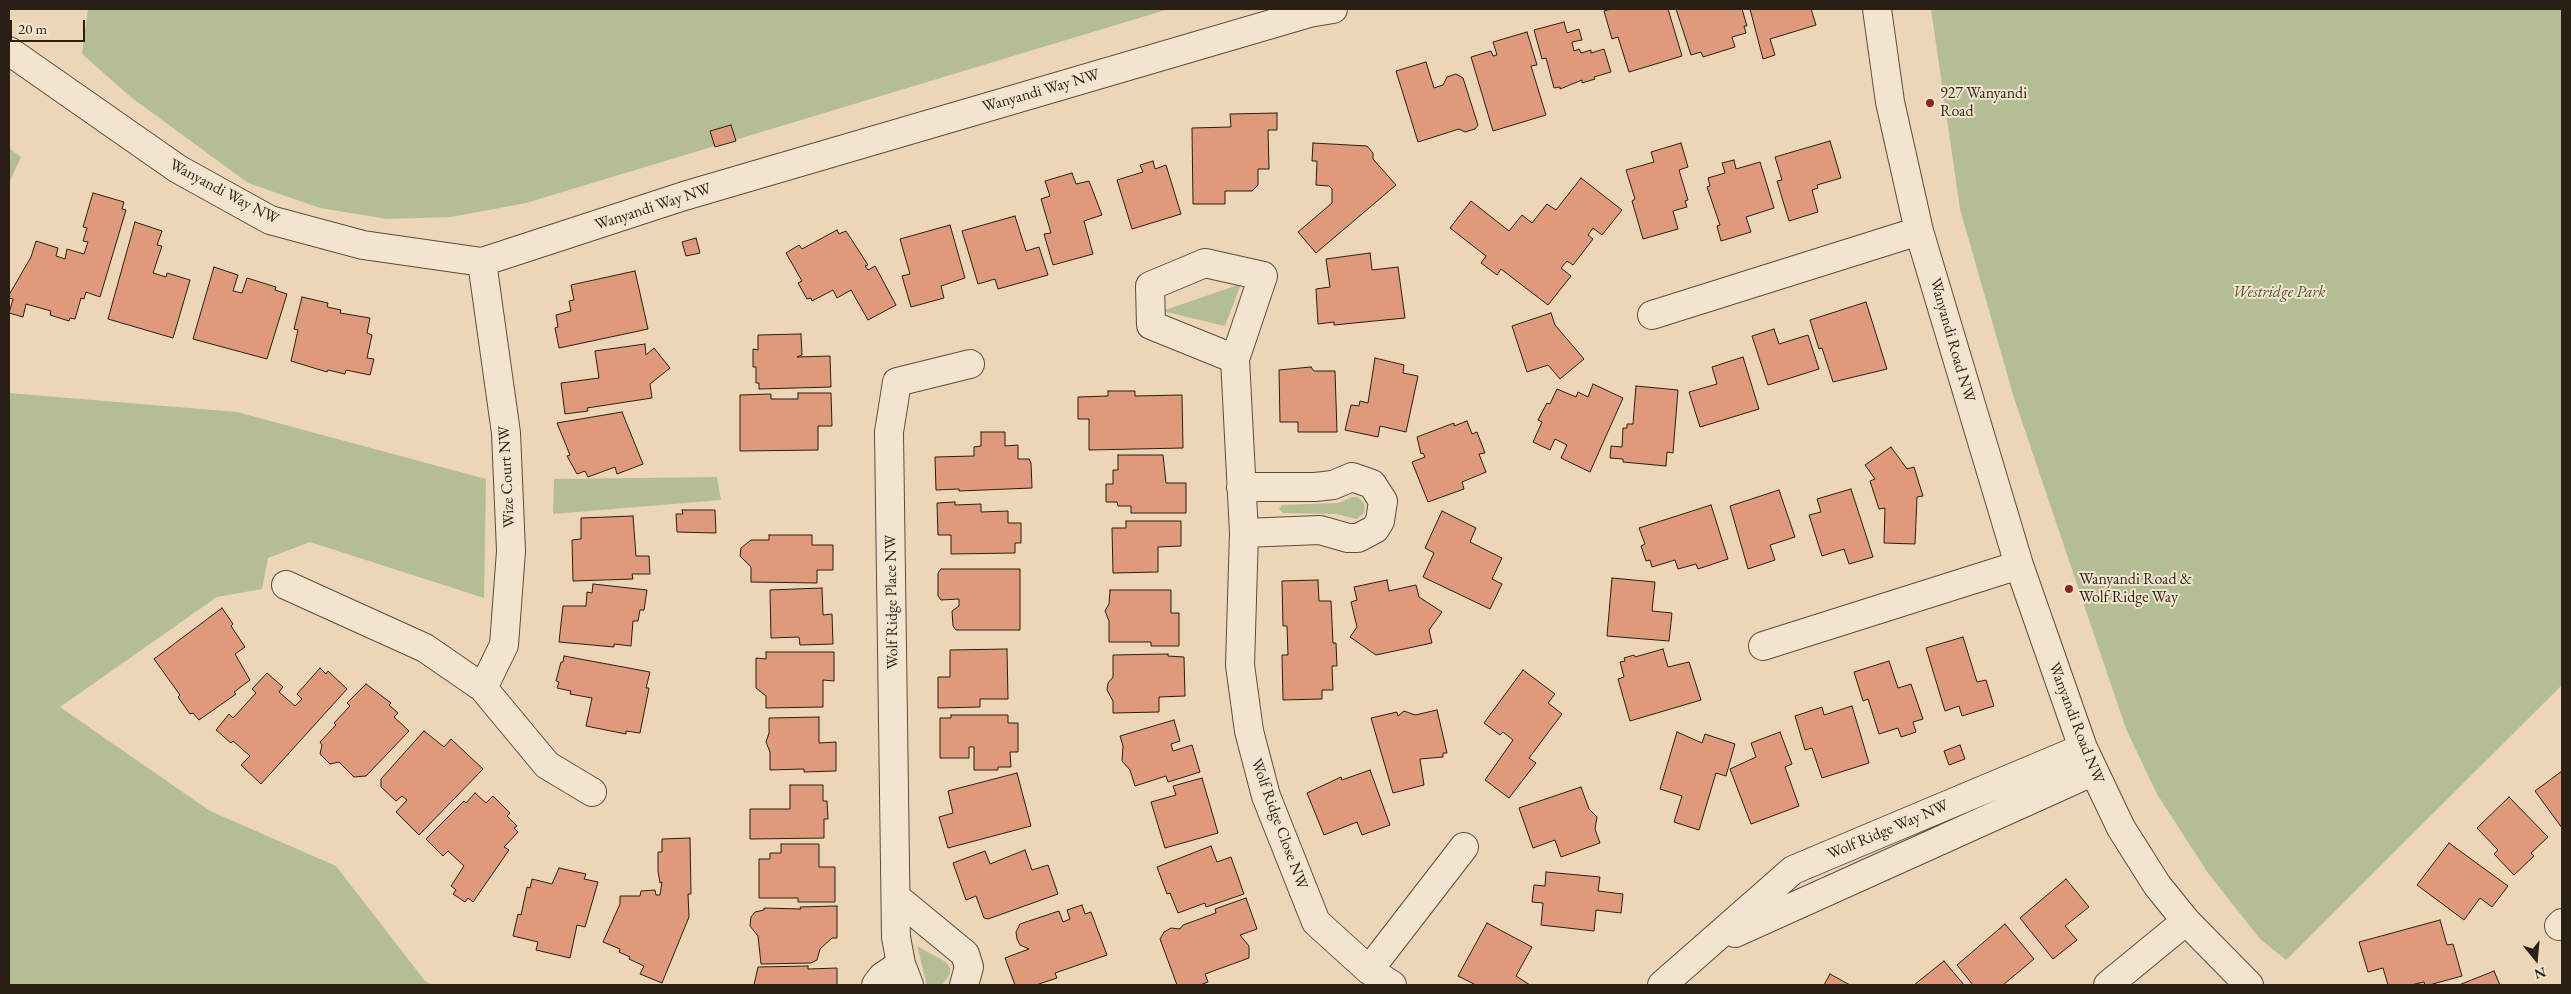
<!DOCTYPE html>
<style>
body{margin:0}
#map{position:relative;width:2571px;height:994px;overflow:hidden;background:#ecd6b7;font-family:"EB Garamond",serif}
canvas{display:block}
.frame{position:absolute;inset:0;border:10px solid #2a1f13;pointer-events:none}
.north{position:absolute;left:2511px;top:934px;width:50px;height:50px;-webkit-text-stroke:4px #f3e4d0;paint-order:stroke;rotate:163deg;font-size:14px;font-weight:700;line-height:20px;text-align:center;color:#2a1f13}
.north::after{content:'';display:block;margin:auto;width:18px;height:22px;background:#2a1f13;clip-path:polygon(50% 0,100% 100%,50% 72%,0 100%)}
.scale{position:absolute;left:10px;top:20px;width:75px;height:22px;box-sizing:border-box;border:2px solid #2a1f13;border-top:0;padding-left:6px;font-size:15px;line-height:18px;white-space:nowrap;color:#2a1f13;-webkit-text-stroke:4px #f3e4d0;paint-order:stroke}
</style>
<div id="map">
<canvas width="2571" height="994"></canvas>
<div class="frame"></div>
<div class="north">N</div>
<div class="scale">20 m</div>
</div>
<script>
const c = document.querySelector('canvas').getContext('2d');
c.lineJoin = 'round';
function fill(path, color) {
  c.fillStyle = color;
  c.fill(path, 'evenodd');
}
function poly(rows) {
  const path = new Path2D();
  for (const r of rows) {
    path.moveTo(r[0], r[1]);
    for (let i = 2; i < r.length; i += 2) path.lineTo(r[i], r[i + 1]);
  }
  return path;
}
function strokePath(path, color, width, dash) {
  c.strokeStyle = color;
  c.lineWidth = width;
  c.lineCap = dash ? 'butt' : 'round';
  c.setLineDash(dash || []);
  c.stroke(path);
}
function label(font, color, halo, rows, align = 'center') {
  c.font = font + ' "EB Garamond",serif';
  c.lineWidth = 4;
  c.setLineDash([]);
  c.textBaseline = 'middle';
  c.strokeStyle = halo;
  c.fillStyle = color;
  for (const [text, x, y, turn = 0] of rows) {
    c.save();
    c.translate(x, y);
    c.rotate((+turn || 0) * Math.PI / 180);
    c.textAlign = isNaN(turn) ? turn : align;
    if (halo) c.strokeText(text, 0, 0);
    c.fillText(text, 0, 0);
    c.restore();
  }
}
fill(poly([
 [88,9,1169,9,526,203,451,217,387,219,320,208,248,183,132,98,82,54],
 [1931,9,2562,9,2562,685,2286,960,2260,939,2208,873,2157,794,2126,729,2014,398,1960,209],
 [9,148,21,157,9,183],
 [1241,284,1225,326,1162,311],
 [9,393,237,412,486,479,484,598,310,542,268,558,262,589,217,597,60,707,210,811,336,866,425,981,433,985,9,985],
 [717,477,721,500,553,514,554,479],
 [1353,497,1358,497,1365,504,1364,513,1357,519,1336,514,1283,513,1279,509,1282,505,1338,503],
 [917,946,946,962,950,968,950,974,942,985,927,985]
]), '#b3bf92');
const building = poly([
 [1611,9,1668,9,1682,56,1629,72,1618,37,1612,39,1604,11,1611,9],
 [1676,9,1742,9,1747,26,1744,26,1746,33,1732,37,1735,47,1703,57,1701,52,1691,55,1676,9],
 [1750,9,1811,9,1816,25,1770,39,1775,55,1763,59,1750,9],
 [1564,22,1567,33,1579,29,1582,40,1572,42,1574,51,1579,49,1581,53,1591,50,1591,53,1604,49,1611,72,1594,77,1595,79,1582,83,1582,80,1560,89,1560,87,1554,88,1546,58,1542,59,1534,30,1564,22],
 [1527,32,1537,65,1531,66,1546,115,1493,131,1471,57,1491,51,1493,56,1497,55,1493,42,1527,32],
 [1426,62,1434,88,1443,85,1447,77,1456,74,1463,78,1478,125,1475,129,1465,132,1459,129,1418,142,1396,71,1426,62],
 [1277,113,1277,130,1268,130,1269,169,1258,169,1258,185,1252,191,1225,191,1225,204,1193,204,1192,128,1231,127,1230,114,1277,113],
 [731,125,736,141,715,147,710,131,731,125],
 [1830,141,1841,178,1817,185,1818,188,1812,190,1818,212,1789,221,1777,181,1782,180,1775,157,1830,141],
 [1313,143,1367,146,1373,153,1373,159,1396,185,1316,253,1298,232,1332,203,1332,189,1329,186,1316,185,1317,161,1312,161,1313,143],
 [1681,143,1688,167,1679,170,1688,200,1685,201,1687,207,1673,211,1678,229,1643,239,1632,201,1635,199,1626,170,1654,162,1651,152,1681,143],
 [1734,160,1736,169,1760,162,1774,208,1746,217,1751,232,1721,241,1717,226,1720,225,1707,187,1710,186,1708,178,1725,173,1722,163,1734,160],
 [1153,161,1155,169,1166,165,1181,214,1132,229,1117,180,1143,172,1140,165,1153,161],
 [1072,173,1076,184,1089,181,1102,215,1084,221,1093,254,1053,265,1044,234,1051,233,1041,199,1050,196,1045,181,1072,173],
 [1581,178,1622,210,1602,235,1593,228,1588,235,1593,239,1573,265,1567,261,1561,268,1571,276,1548,305,1501,269,1497,275,1481,263,1486,256,1450,228,1471,201,1509,231,1522,215,1532,223,1547,204,1556,210,1581,178],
 [93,193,124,202,122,209,126,210,100,297,86,292,84,299,81,298,75,319,70,318,69,321,50,315,51,311,26,304,23,317,9,313,13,299,9,298,9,295,31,257,36,241,58,248,56,256,65,259,67,249,84,254,88,242,83,241,87,228,83,227,93,193],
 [1015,216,1026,251,1039,247,1048,275,998,289,995,279,978,284,962,231,1015,216],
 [135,222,162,231,157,245,162,246,153,273,166,277,167,273,190,280,173,338,108,319,135,222],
 [950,225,965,278,941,286,944,298,911,307,902,276,910,274,900,239,950,225],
 [837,230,839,234,846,231,868,265,865,266,868,270,875,266,896,305,868,320,851,290,837,298,833,290,812,301,811,298,807,299,798,283,802,281,786,253,799,245,802,249,837,230],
 [696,238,700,253,686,256,682,242,696,238],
 [1370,253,1372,270,1398,267,1405,318,1334,325,1334,322,1318,324,1316,289,1330,287,1326,259,1370,253],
 [214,267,238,275,233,291,242,293,247,278,276,287,275,290,287,294,267,359,193,339,214,267],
 [635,271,648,329,559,348,555,328,558,327,556,315,571,311,569,301,574,300,571,285,635,271],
 [302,297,328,303,327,307,341,310,340,313,370,318,367,333,372,335,367,358,374,359,370,375,346,370,345,374,328,370,327,372,291,361,298,330,294,329,302,297],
 [1866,302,1887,369,1833,382,1822,348,1819,349,1810,320,1866,302],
 [1551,313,1555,325,1584,359,1560,379,1548,365,1527,372,1512,326,1551,313],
 [1774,329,1779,344,1808,335,1819,369,1768,385,1752,336,1774,329],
 [801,334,802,355,797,357,830,356,831,387,759,389,759,383,756,383,756,367,753,367,753,349,758,350,758,335,801,334],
 [645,344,646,355,654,348,670,368,650,384,652,398,587,408,588,411,565,414,561,383,599,378,595,351,645,344],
 [1743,357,1759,409,1700,427,1689,392,1717,384,1712,367,1743,357],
 [1375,358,1404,365,1403,373,1418,376,1406,432,1380,426,1378,437,1345,430,1351,405,1359,406,1360,401,1368,403,1375,358],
 [1311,367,1314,371,1335,371,1337,432,1298,432,1298,422,1280,422,1279,370,1311,367],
 [1593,384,1623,398,1590,472,1561,458,1567,445,1555,439,1550,450,1533,442,1542,422,1538,420,1547,403,1550,404,1557,389,1576,397,1578,392,1588,397,1593,384],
 [1636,386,1678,390,1673,453,1667,452,1666,466,1623,462,1623,459,1610,458,1611,446,1622,447,1623,428,1627,428,1627,424,1633,424,1636,386],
 [1108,391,1135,391,1135,396,1182,395,1183,448,1089,450,1089,419,1078,419,1078,397,1108,396,1108,391],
 [798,393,831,393,832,426,818,426,818,450,740,451,740,395,771,394,771,399,798,399,798,393],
 [622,412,643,464,617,474,615,467,588,477,585,471,577,474,567,456,570,455,557,423,622,412],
 [1467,421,1472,434,1477,432,1485,453,1479,454,1486,472,1462,482,1464,489,1428,502,1412,462,1425,457,1423,453,1421,454,1417,437,1454,423,1454,426,1467,421],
 [981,432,1005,432,1005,446,1018,445,1018,459,1029,459,1031,463,1032,488,959,491,959,489,936,490,935,457,974,456,974,447,981,446,981,432],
 [1891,447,1907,469,1914,467,1923,496,1917,497,1915,544,1884,543,1885,508,1879,509,1870,481,1875,479,1865,465,1891,447],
 [1118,455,1163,455,1166,483,1186,483,1186,513,1131,513,1131,506,1118,506,1117,502,1106,502,1106,484,1113,484,1113,470,1118,470,1118,455],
 [1851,489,1873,557,1849,564,1844,549,1822,556,1809,515,1821,512,1817,499,1851,489],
 [1779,490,1795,537,1770,545,1775,560,1748,569,1730,506,1779,490],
 [955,502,955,505,981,504,981,512,1008,511,1008,523,1021,523,1021,543,1015,543,1015,553,951,554,951,535,938,535,937,503,955,502],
 [1711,505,1728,559,1698,569,1696,564,1678,569,1675,560,1652,567,1650,560,1646,561,1641,546,1645,544,1639,528,1711,505],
 [682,510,715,510,716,533,677,532,676,514,683,514,682,510],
 [1442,511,1476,528,1470,542,1502,558,1492,579,1502,584,1490,609,1423,577,1434,553,1425,548,1442,511],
 [633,516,636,556,649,556,650,574,632,574,633,579,573,581,572,540,581,539,581,518,633,516],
 [1126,521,1181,521,1181,546,1158,547,1158,572,1113,573,1112,528,1126,528,1126,521],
 [769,535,812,535,812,545,833,545,833,570,817,570,817,583,751,582,751,567,740,556,741,548,751,540,769,540,769,535],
 [941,569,1020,569,1020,630,956,630,953,626,952,611,959,606,959,599,941,600,938,596,938,573,941,569],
 [1612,578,1655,582,1652,611,1672,613,1669,641,1607,636,1612,578],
 [1318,580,1319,601,1331,601,1333,643,1336,643,1337,666,1332,666,1333,690,1322,690,1322,699,1283,700,1282,655,1288,655,1287,626,1283,626,1282,581,1318,580],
 [1387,580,1389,591,1416,585,1419,597,1442,612,1429,630,1432,643,1376,655,1350,637,1357,627,1351,602,1357,600,1354,587,1387,580],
 [593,584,647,590,644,610,640,610,638,621,633,621,631,646,614,644,614,647,559,642,563,606,586,606,587,592,592,593,593,584],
 [822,588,823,615,832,614,833,644,800,645,799,637,771,638,770,590,822,588],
 [1110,590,1171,590,1171,613,1179,613,1179,646,1151,646,1151,642,1109,642,1109,621,1105,611,1109,604,1110,590],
 [222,608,233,624,231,626,245,647,235,654,250,680,234,692,236,694,199,720,193,713,190,714,178,697,180,695,154,659,222,608],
 [1963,637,1977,682,1986,680,1994,706,1962,716,1959,706,1945,711,1926,648,1963,637],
 [1007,649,1008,699,980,699,980,707,938,708,938,677,950,677,950,650,1007,649],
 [1663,649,1668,667,1689,662,1701,700,1630,721,1618,679,1624,677,1620,662,1625,661,1624,658,1634,655,1635,657,1663,649],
 [766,652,834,652,834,681,823,680,823,707,766,708,766,696,756,688,756,658,766,659,766,652],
 [1168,654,1168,656,1184,657,1185,696,1159,697,1159,712,1113,713,1113,701,1107,690,1108,683,1113,677,1113,655,1168,654],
 [564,656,650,672,646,688,649,688,640,733,626,731,626,734,586,726,592,698,570,694,571,691,557,688,559,682,556,681,561,662,563,662,564,656],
 [1889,661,1898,688,1911,684,1923,719,1913,722,1916,732,1901,737,1898,728,1879,734,1868,699,1863,701,1854,672,1889,661],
 [320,668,326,674,328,671,347,689,261,784,241,765,250,756,233,741,231,743,216,730,229,714,233,718,256,693,252,689,267,673,283,687,279,692,295,706,302,699,297,694,320,668],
 [1523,670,1555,694,1548,703,1562,714,1529,758,1536,763,1509,798,1485,780,1513,740,1503,732,1500,735,1484,723,1523,670],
 [366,684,391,703,389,705,398,713,394,717,409,731,366,776,354,777,339,762,330,764,320,754,322,745,320,742,336,725,334,723,350,706,347,703,366,684],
 [1852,706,1869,763,1822,778,1812,748,1805,750,1795,716,1822,707,1824,715,1852,706],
 [1437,710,1447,753,1443,753,1443,757,1420,759,1424,785,1393,793,1371,718,1397,712,1398,716,1404,711,1415,715,1437,710],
 [951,715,1008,715,1008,723,1018,723,1018,752,1010,752,1011,767,998,767,998,770,974,770,974,747,969,747,969,758,940,758,940,718,951,718,951,715],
 [819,717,819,743,836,742,836,771,804,772,804,769,770,770,770,752,766,742,769,733,769,718,819,717],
 [1174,720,1180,741,1171,744,1173,751,1192,745,1200,772,1168,782,1166,776,1135,786,1130,770,1122,761,1123,746,1120,736,1174,720],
 [424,731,444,747,451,739,483,769,419,835,396,812,407,800,402,796,396,801,381,787,381,779,424,731],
 [1677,732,1702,743,1705,734,1735,744,1726,776,1716,773,1699,830,1674,822,1682,796,1660,789,1677,732],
 [1780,732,1792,764,1785,767,1799,806,1751,824,1730,769,1756,757,1751,743,1780,732],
 [1960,745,1965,759,1949,765,1944,751,1960,745],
 [1370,770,1390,825,1362,835,1357,822,1324,835,1307,793,1341,777,1342,780,1370,770],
 [2562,771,2562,828,2535,791,2562,771],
 [1017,773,1031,826,948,848,939,817,953,813,948,791,1017,773],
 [1202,778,1218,833,1165,848,1151,802,1176,795,1173,786,1202,778],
 [790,785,823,785,823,801,827,801,828,819,824,819,824,838,750,839,750,809,790,809,790,785],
 [1581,787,1589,809,1597,817,1595,829,1600,843,1561,857,1555,840,1533,848,1519,808,1581,787],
 [475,793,486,803,493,796,510,813,507,816,517,826,514,828,518,832,504,847,509,850,473,902,468,898,465,902,453,894,456,890,451,886,464,866,448,851,443,856,426,839,464,801,466,803,475,793],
 [2509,797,2548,837,2531,853,2534,856,2514,875,2494,854,2498,850,2477,828,2509,797],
 [690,838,691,894,688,894,689,917,662,983,640,974,644,966,629,959,630,957,619,952,620,949,603,942,620,904,620,896,640,896,641,891,655,890,656,895,660,895,662,882,660,883,658,871,658,852,662,852,662,839,690,838],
 [2449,843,2508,886,2492,907,2480,898,2464,920,2417,885,2449,843],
 [781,844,819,844,819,867,835,867,835,902,798,902,798,898,759,898,759,859,770,859,770,853,781,853,781,844],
 [1211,846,1217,862,1231,857,1244,894,1206,907,1205,903,1178,913,1170,893,1167,894,1157,867,1211,846],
 [1025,850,1032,870,1048,865,1058,894,988,919,984,918,976,896,966,900,953,863,985,851,990,864,1025,850],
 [559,868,586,874,584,879,598,882,585,927,577,925,570,958,536,950,538,942,513,936,518,914,521,915,527,887,530,888,532,879,552,884,559,868],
 [1546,872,1600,877,1598,891,1623,894,1621,913,1596,910,1594,931,1541,925,1543,903,1532,902,1534,885,1545,886,1546,872],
 [2066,879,2089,907,2065,926,2077,940,2053,959,2020,918,2066,879],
 [1246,898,1257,929,1240,935,1249,946,1249,958,1205,974,1208,982,1200,985,1177,985,1160,939,1164,932,1171,928,1180,929,1183,925,1216,913,1215,909,1246,898],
 [1082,905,1085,914,1091,912,1107,955,1055,973,1057,978,1036,985,1015,985,1005,958,1029,949,1020,945,1017,939,1016,932,1020,924,1059,911,1063,922,1070,919,1067,910,1082,905],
 [837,906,837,938,832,938,820,949,817,960,811,963,761,964,758,936,750,926,751,917,755,912,764,910,764,908,801,909,800,907,837,906],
 [2440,920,2447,945,2453,944,2462,976,2429,985,2425,985,2424,982,2411,985,2388,985,2383,968,2368,972,2359,942,2440,920],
 [1487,923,1532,947,1516,976,1530,985,1476,985,1458,976,1487,923],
 [2005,924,2034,959,2003,985,1973,985,1957,965,2005,924],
 [1944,961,1964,985,1914,985,1944,961],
 [808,966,808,969,837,968,837,985,754,985,758,967,808,966],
 [2494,971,2500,985,2459,985,2494,971],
 [1830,974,1850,985,1824,985,1830,974]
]);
fill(building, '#de9a7b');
strokePath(building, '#2a1f13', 1);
const minor = poly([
 [1877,9,1890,102,1919,231,2019,565,2083,748,2121,828,2157,885,2186,921,2249,985],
 [9,51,178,169,270,220,363,245,482,262,684,196,1309,13,1333,9],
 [482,262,506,433,511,551,504,645,483,688],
 [1652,315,1919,231],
 [1235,359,1151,325,1150,286,1205,263,1263,276,1235,359,1244,533,1240,665,1249,731,1266,796,1316,922,1369,970,1392,985],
 [1241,487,1315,487,1333,485,1352,477,1372,484,1383,501,1380,521,1375,529,1358,538,1348,538,1320,530,1244,533],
 [286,585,425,648,483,688,547,765,592,792],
 [1763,646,2019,565],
 [897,898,965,954,969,967,964,985],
 [2559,926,2562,923],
 [1735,933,2092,772],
 [1369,970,1464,847],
 [876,985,882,977,901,964],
 [909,985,901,964,896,937,889,432,897,382,970,364],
 [1662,985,1793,870,2083,748],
 [2108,985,2186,921]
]);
strokePath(minor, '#5a4d3c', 30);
strokePath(minor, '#f3e4d0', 28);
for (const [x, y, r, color] of [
 [1930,103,5,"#8f2418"],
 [2069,589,5,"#8f2418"]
]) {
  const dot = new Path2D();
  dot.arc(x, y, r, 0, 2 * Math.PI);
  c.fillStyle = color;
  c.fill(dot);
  strokePath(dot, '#f3e4d0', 2);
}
label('16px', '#2a1f13', '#f3e4d0', [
 ["Wanyandi Way NW",1041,91,-16],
 ["Wanyandi Way NW",224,192,28],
 ["Wanyandi Way NW",653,207,-18],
 ["Wanyandi Road NW",1952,340,74],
 ["Wize Court NW",507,477,-93],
 ["Wolf Ridge Place NW",892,602,-91],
 ["Wanyandi Road NW",2076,723,69],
 ["Wolf Ridge Close NW",1279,824,70],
 ["Wolf Ridge Way NW",1888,830,-23]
]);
label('16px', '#2a1f13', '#f3e4d0', [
 ["927 Wanyandi",1940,94],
 ["Road",1940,112],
 ["Wanyandi Road &",2079,580],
 ["Wolf Ridge Way",2079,598]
], 'left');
label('italic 16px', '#534f39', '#f3e4d0', [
 ["Westridge Park",2279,293]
]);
</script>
